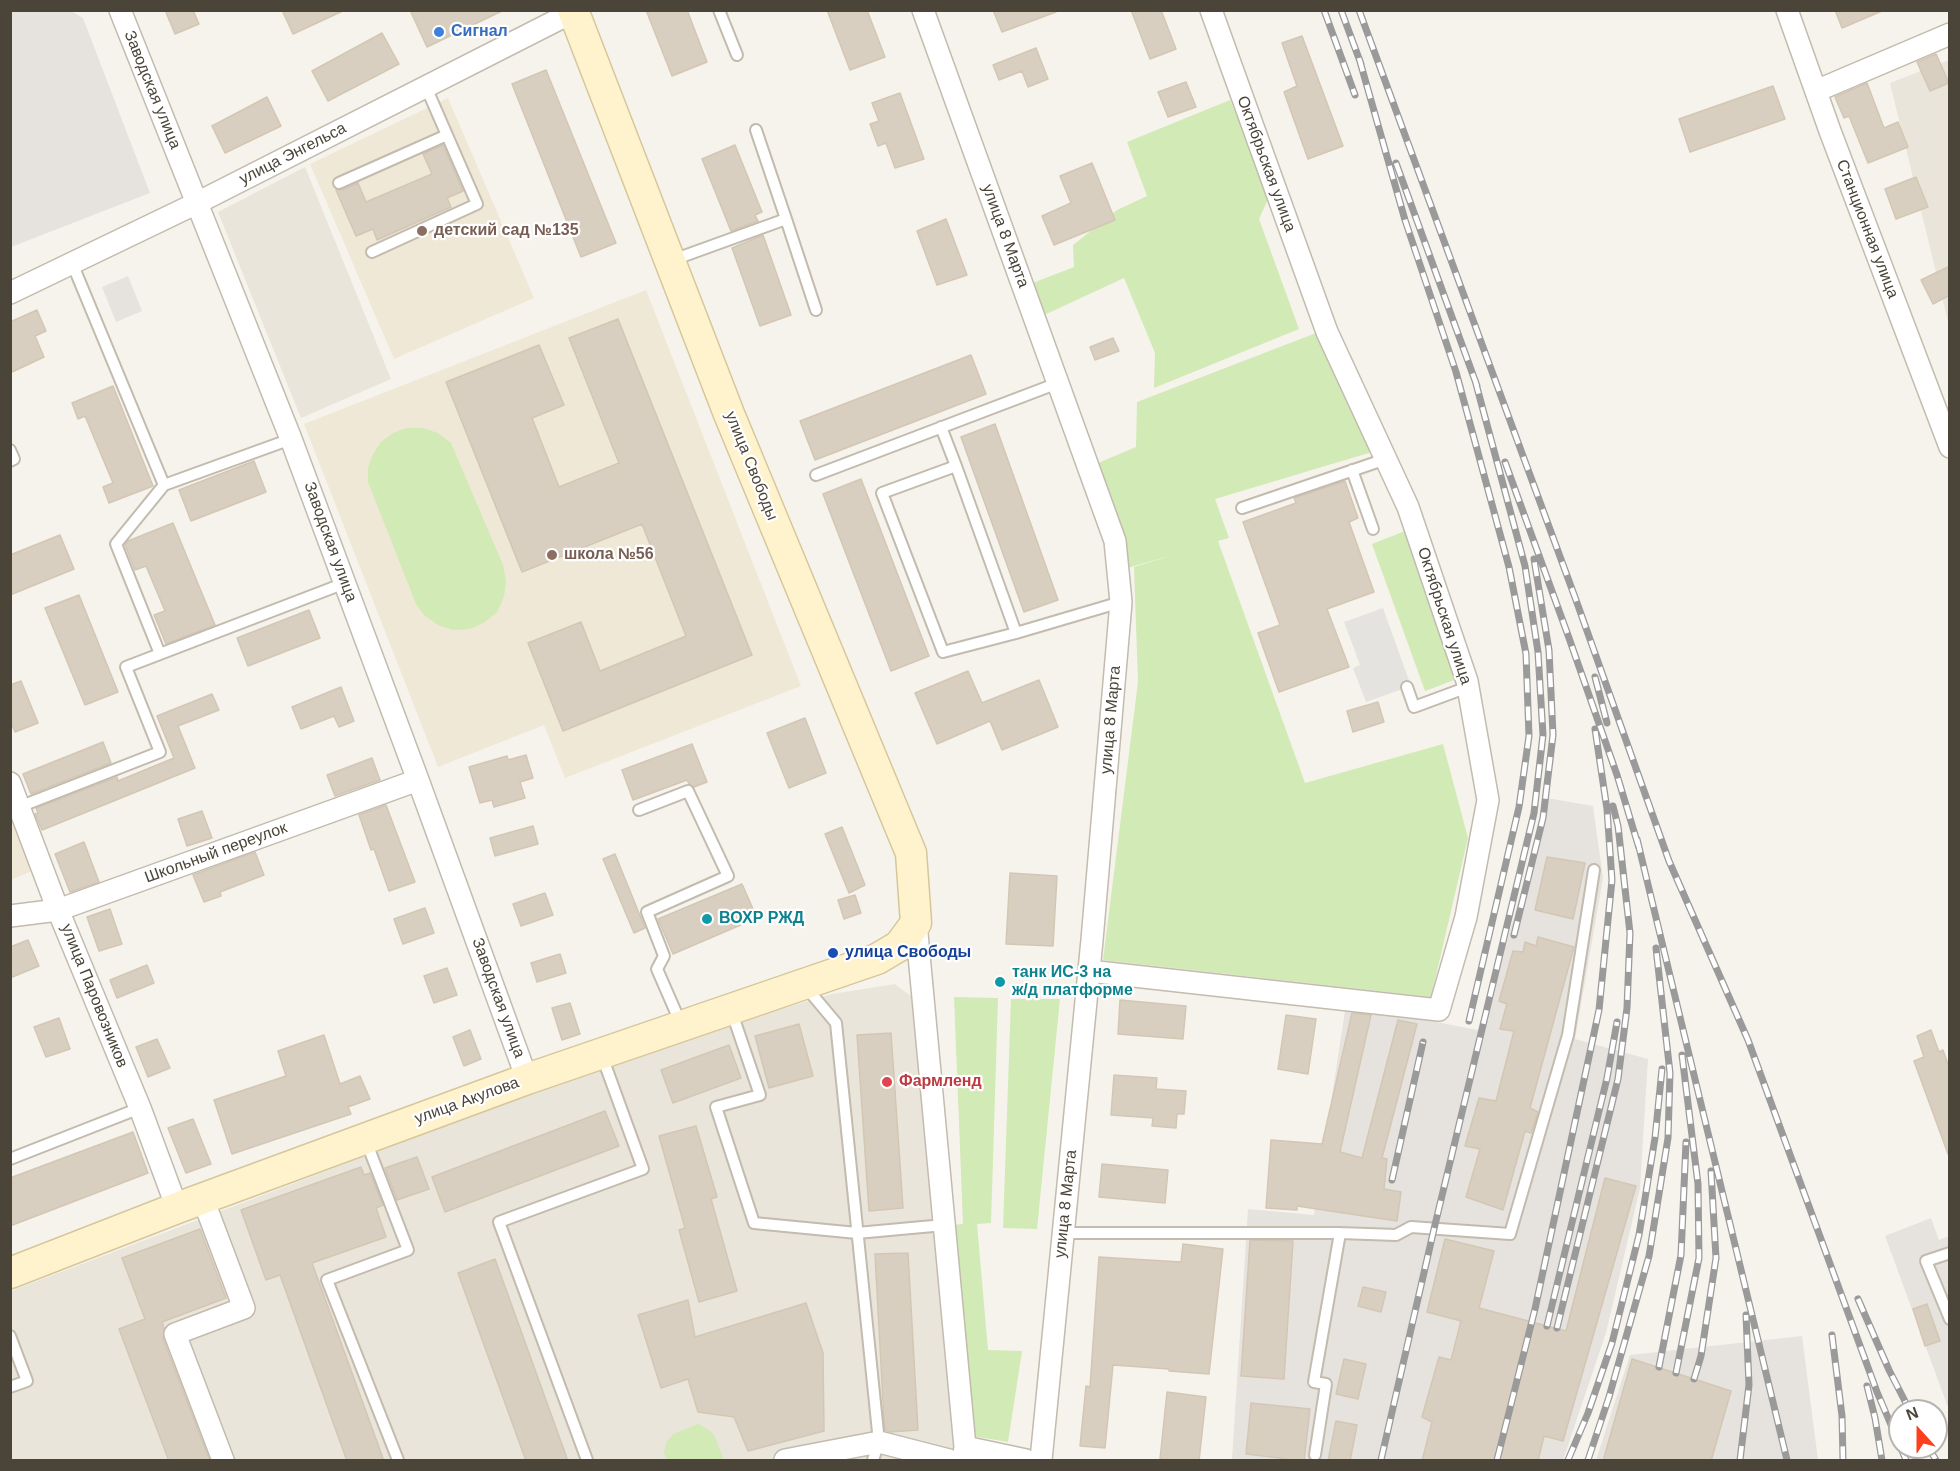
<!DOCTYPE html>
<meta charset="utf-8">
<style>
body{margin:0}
#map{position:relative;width:1960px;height:1471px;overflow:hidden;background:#f6f3ec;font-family:Arial,sans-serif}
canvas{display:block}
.frame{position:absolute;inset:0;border:12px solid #4b4439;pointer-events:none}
.north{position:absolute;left:1888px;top:1399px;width:60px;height:60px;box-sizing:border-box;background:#fff;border:2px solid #b7b4b0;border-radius:50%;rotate:339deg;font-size:16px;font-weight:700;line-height:24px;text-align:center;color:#4b4439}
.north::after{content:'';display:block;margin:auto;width:21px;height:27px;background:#fc3f1d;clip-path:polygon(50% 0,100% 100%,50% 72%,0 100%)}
</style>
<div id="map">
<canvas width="1960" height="1471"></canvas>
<div class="frame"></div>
<div class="north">N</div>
</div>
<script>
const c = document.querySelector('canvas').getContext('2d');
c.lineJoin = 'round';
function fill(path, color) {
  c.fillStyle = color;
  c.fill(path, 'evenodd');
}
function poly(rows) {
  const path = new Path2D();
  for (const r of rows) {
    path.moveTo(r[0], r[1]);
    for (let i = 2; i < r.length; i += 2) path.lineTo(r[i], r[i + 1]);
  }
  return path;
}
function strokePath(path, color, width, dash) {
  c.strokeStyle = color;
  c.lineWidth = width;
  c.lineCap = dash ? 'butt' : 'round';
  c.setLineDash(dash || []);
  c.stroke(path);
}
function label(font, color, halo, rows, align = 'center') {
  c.font = font + ' Arial,sans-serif';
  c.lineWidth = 4.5;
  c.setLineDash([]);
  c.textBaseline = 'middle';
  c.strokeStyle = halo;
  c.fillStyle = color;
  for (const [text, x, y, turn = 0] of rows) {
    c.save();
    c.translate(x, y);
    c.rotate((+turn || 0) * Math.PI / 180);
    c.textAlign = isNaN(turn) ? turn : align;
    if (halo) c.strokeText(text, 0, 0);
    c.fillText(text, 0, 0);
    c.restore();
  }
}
fill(poly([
 [1949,60,1949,326,1890,83],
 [305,167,391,379,301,418,218,212],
 [895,984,912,997,956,1405,956,1444,951,1460,11,1460,11,1291,647,1049,832,994]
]), '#eae5da');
fill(poly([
 [11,10,71,11,83,18,150,193,11,247],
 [128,276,142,311,116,322,102,287],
 [1547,798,1593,806,1603,878,1575,1039,1648,1059,1640,1188,1606,1333,1563,1460,1243,1460,1232,1459,1248,1209,1314,1215,1346,1004,1482,1031],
 [1931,1218,1939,1240,1949,1236,1949,1410,1885,1236],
 [1802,1336,1818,1460,1596,1460,1630,1355]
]), '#e6e2dd');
fill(poly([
 [448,98,534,298,394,359,310,164],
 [646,290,801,686,565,778,544,725,438,767,304,424],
 [10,818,32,871,11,880,10,880]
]), '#efe8d6');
fill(poly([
 [1230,100,1270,195,1259,219,1299,329,1154,388,1155,353,1124,278,1042,316,1030,284,1074,267,1073,245,1117,210,1147,196,1127,142],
 [1316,333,1372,452,1215,499,1229,538,1218,541,1305,783,1443,744,1468,838,1431,997,1103,960,1138,682,1134,567,1173,555,1127,568,1098,463,1136,447,1137,402],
 [406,428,423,428,438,433,451,443,503,565,506,581,504,597,497,612,485,622,470,629,453,630,438,625,424,615,416,604,368,482,368,468,373,454,381,442,393,433],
 [1405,531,1457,679,1425,691,1372,544],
 [954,997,998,998,991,1223,977,1224,988,1350,1022,1351,1008,1442,972,1436,950,1225,963,1224],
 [1011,999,1060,999,1037,1229,1003,1228],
 [698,1424,706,1428,714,1435,724,1460,667,1460,664,1453,666,1443,673,1434]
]), '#d2eab5');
fill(poly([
 [1383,608,1411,686,1366,702,1353,668,1360,665,1344,622]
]), '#e5e3e0');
const building = poly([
 [165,10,193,10,199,24,175,34,165,10],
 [282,10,345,10,293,34,282,10],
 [410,10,504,10,427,47,410,10],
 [646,10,687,10,707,62,672,76,646,10],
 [827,10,867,10,885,57,850,70,827,10],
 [993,10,1056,10,1056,12,1002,32,993,10],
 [1131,10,1161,10,1176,49,1150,59,1131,10],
 [1835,10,1882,10,1882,11,1842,28,1835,10],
 [382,33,399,64,328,101,312,71,382,33],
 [1302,36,1343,146,1308,159,1284,92,1297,86,1282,43,1302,36],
 [1036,48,1048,79,1028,87,1022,71,999,80,993,65,1036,48],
 [1936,54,1949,83,1930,91,1917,62,1936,54],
 [546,70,616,243,581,257,512,84,546,70],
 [1186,82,1196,107,1168,117,1158,92,1186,82],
 [1867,83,1884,128,1898,122,1908,147,1868,163,1849,116,1844,118,1835,97,1867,83],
 [1773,86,1785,119,1690,152,1679,119,1773,86],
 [900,93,924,159,895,168,886,143,878,146,870,124,879,121,872,103,900,93],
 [267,97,281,126,225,153,212,126,267,97],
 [443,145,463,191,447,198,451,207,377,240,373,229,356,236,336,190,342,190,358,183,366,202,432,174,423,154,443,145],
 [735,145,762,212,755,215,758,221,731,231,702,159,735,145],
 [1092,163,1115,220,1054,245,1042,216,1071,203,1060,176,1092,163],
 [1916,177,1928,207,1896,219,1885,189,1916,177],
 [946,219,967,275,937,285,917,231,946,219],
 [763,235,791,315,760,326,732,248,763,235],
 [1950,266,1950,295,1933,304,1921,280,1950,266],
 [37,310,46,331,35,336,44,357,10,373,10,322,37,310],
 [618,319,752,655,563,731,528,643,581,622,600,671,686,636,642,524,522,572,446,382,539,345,564,405,532,418,559,487,619,463,569,338,618,319],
 [1113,338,1119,351,1095,360,1090,347,1113,338],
 [971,355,986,394,815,460,800,421,971,355],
 [113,386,153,486,109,503,103,487,113,483,85,416,78,419,72,403,113,386],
 [995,424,1058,600,1024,612,961,437,995,424],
 [254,461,266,492,191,521,179,490,254,461],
 [861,479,929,656,891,671,823,494,861,479],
 [1345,481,1358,518,1349,522,1374,592,1327,609,1349,667,1279,692,1258,633,1280,625,1243,522,1296,503,1294,498,1345,481],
 [173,523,215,625,166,644,154,615,165,611,146,566,135,570,125,545,128,541,173,523],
 [60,535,74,569,10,595,10,555,60,535],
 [79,595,118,692,85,705,45,608,79,595],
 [309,610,320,638,248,666,237,638,309,610],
 [968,671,982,703,1039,680,1058,727,1002,750,990,721,937,744,915,693,968,671],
 [21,681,38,723,15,732,10,720,10,685,21,681],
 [341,687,354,721,339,727,334,716,301,729,292,707,341,687],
 [212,694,219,710,178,726,195,768,42,830,35,814,38,813,36,808,117,777,118,781,174,758,157,716,212,694],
 [1378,702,1384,722,1353,732,1347,711,1378,702],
 [805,718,826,773,789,788,767,733,805,718],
 [103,742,111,763,31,794,23,774,103,742],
 [692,744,707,782,694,787,689,784,687,780,633,800,622,770,692,744],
 [526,755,533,778,520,782,525,798,494,807,492,800,480,803,469,767,507,756,508,760,526,755],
 [372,758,380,780,335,796,327,775,372,758],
 [386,805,415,882,389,891,374,849,371,850,359,815,386,805],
 [202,811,212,838,187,846,178,819,202,811],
 [533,826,538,844,495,856,490,838,533,826],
 [842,827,865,885,849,893,825,834,842,827],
 [84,842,99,882,70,892,55,854,84,842],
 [255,852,264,875,220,892,221,896,204,902,193,875,255,852],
 [615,854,645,928,634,933,603,859,615,854],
 [1547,857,1585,863,1573,919,1535,910,1547,857],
 [1010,873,1057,876,1053,946,1006,944,1010,873],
 [742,884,757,918,673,954,658,919,742,884],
 [545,893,553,915,521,926,513,904,545,893],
 [855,895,861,913,844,919,838,900,855,895],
 [425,908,434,933,403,944,394,919,425,908],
 [110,909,122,944,99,951,87,917,110,909],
 [1538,937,1574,947,1530,1108,1538,1112,1531,1133,1525,1131,1503,1210,1466,1197,1480,1149,1465,1146,1479,1098,1496,1101,1514,1031,1500,1029,1507,1004,1499,1001,1513,951,1523,952,1525,942,1536,946,1538,937],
 [28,940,39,966,10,978,10,947,28,940],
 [560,954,566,973,537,982,531,963,560,954],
 [147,965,154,983,117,998,110,980,147,965],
 [447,968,457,995,434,1003,424,976,447,968],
 [1120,1000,1186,1006,1183,1039,1118,1034,1120,1000],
 [570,1003,580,1034,562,1040,552,1008,570,1003],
 [1352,1013,1371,1015,1340,1152,1362,1158,1398,1020,1417,1024,1382,1158,1387,1159,1384,1189,1401,1192,1397,1221,1297,1206,1297,1210,1266,1208,1271,1140,1322,1144,1352,1013],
 [1286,1015,1316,1019,1308,1074,1278,1069,1286,1015],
 [59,1018,70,1049,46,1057,34,1027,59,1018],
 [799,1024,813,1076,769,1088,755,1036,799,1024],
 [470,1030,481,1059,464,1066,453,1037,470,1030],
 [1931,1030,1939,1052,1943,1050,1950,1070,1950,1153,1948,1154,1914,1061,1924,1057,1917,1036,1931,1030],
 [891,1033,903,1208,869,1211,857,1035,891,1033],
 [324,1035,340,1084,360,1076,370,1099,348,1107,351,1114,232,1154,214,1100,286,1076,278,1051,324,1035],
 [157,1039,170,1068,148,1077,136,1047,157,1039],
 [729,1045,741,1078,673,1103,661,1070,729,1045],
 [1114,1075,1157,1078,1156,1089,1186,1091,1184,1114,1177,1114,1176,1128,1152,1126,1153,1118,1111,1115,1114,1075],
 [605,1111,619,1146,445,1212,432,1177,605,1111],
 [193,1119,211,1164,186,1173,168,1128,193,1119],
 [696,1126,717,1197,711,1199,737,1291,699,1302,679,1230,685,1228,659,1136,696,1126],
 [133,1132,148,1173,10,1226,10,1178,133,1132],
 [417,1157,429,1189,397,1200,385,1168,417,1157],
 [1102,1164,1168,1170,1165,1203,1099,1197,1102,1164],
 [361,1167,364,1175,370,1173,383,1205,376,1208,386,1237,312,1263,384,1461,347,1461,280,1275,266,1280,241,1210,361,1167],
 [1605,1178,1636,1186,1563,1441,1544,1436,1538,1461,1422,1461,1432,1422,1422,1417,1439,1357,1451,1360,1461,1321,1427,1312,1445,1239,1494,1251,1479,1308,1566,1331,1605,1178],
 [200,1229,226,1298,162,1322,164,1328,163,1339,210,1461,169,1461,119,1329,145,1319,122,1258,200,1229],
 [1250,1240,1293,1241,1284,1379,1241,1376,1250,1240],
 [1183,1244,1223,1249,1209,1374,1169,1371,1169,1369,1113,1365,1105,1448,1080,1446,1086,1386,1090,1387,1099,1257,1181,1262,1183,1244],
 [908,1253,918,1430,890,1432,885,1430,884,1420,875,1254,908,1253],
 [495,1259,568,1461,526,1461,458,1273,495,1259],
 [1363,1287,1386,1292,1381,1312,1358,1306,1363,1287],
 [688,1300,695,1337,806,1303,823,1353,824,1431,748,1451,734,1417,698,1412,688,1379,661,1388,638,1315,688,1300],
 [1927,1304,1940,1341,1925,1346,1913,1309,1927,1304],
 [1344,1359,1366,1364,1358,1399,1336,1394,1344,1359],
 [1632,1359,1731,1391,1711,1461,1603,1461,1632,1359],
 [1167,1392,1206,1397,1199,1461,1160,1459,1167,1392],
 [1251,1403,1310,1409,1304,1461,1246,1454,1251,1403],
 [1336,1421,1357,1425,1350,1461,1328,1461,1336,1421]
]);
fill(building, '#d8cfc1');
strokePath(building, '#d3c7b4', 1.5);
const lane = poly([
 [719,10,737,55],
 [756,130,786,219],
 [339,183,447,135],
 [372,252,477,204,426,87],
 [670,261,786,219,816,310],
 [72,263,164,485],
 [941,427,956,466],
 [10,450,14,459,10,461],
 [1352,470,1373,529],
 [816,475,1058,383],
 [1242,508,1386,459],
 [1016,633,956,466,882,493,943,652,1016,633,1121,602],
 [160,654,116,544,164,485,291,439],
 [1407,687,1414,707,1468,687],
 [19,807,160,752,126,667,345,583],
 [639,810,688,791,728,876,647,912,664,956,657,969,681,1024],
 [805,986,836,1023,879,1442,873,1460],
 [731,1010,760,1095,716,1107,754,1223,857,1233,944,1225],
 [366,1141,408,1250,327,1280,398,1460],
 [10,1159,140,1108],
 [1063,1233,1340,1233,1396,1235,1411,1227,1510,1234,1568,1035,1594,870],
 [1950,1253,1926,1261,1950,1319],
 [10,1336,27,1381,10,1387],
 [1315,1455,1326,1384,1314,1382,1340,1233],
 [587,1460,499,1222,643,1169,602,1056]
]);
const street = poly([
 [120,10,291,439,418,780,527,1079],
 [923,10,1115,541,1121,602,1092,940,1041,1460],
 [1787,10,1830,131,1950,447],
 [1816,91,1950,34],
 [10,293,197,203,573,12],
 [10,783,58,910,140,1108,177,1208],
 [10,916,58,910,418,780],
 [916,923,965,1447,963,1460],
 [1089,971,1439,1010,1466,917,1488,800,1467,681,1408,507,1327,332,1211,10],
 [203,1199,244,1308,175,1334,223,1460],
 [965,1447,1026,1460],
 [785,1460,879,1442,949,1460]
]);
const secondary = poly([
 [10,1273,177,1208,527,1079,877,959,899,946,916,923,911,853,729,414,573,10]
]);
strokePath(lane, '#c2bbae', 14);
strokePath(street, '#c2bbae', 24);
strokePath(secondary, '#d6c79b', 33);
strokePath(lane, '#fff', 10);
strokePath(street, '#fff', 21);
strokePath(secondary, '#fff3cd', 30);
const rail = poly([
 [1324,10,1355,95],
 [1341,10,1361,64],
 [1359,10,1576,600,1669,861,1748,1040,1877,1392,1906,1460],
 [1359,58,1405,220,1456,372,1509,567,1526,654,1529,736,1519,807,1469,1021],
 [1396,163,1477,386],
 [1505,462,1569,638,1617,775,1639,848],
 [1595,677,1607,723],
 [1637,839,1787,1460],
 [1514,935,1543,818,1553,735,1549,650,1534,559],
 [1392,1180,1423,1042],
 [1858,1299,1889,1370,1910,1411],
 [1547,1326,1607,1078,1617,1022],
 [1557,1328,1618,1079,1627,1008,1630,933,1618,826,1613,806],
 [1832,1335,1842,1416,1843,1460],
 [1659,1367,1681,1255,1686,1142],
 [1676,1373,1699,1258,1698,1184,1682,1055],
 [1694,1379,1701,1356,1716,1258,1711,1171],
 [1867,1386,1875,1418,1882,1460],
 [1928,1447,1936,1460],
 [1381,1460,1434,1229,1534,813,1543,735,1538,652,1525,566,1475,380],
 [1497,1460,1535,1309,1599,1010,1612,880,1607,809,1595,729],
 [1568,1460,1588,1413,1612,1343,1639,1235,1655,1138,1662,1069],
 [1588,1460,1609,1397,1649,1256,1668,1138,1670,1073,1656,948],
 [1740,1460,1749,1385,1746,1315]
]);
strokePath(rail, '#9a9a9a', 7);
strokePath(rail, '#fff', 4.5, [14]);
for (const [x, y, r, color] of [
 [439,32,6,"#3f7fe0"],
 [422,231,6,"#8d6e63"],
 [552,555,6,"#8d6e63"],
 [707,919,6,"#0f9aa8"],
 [833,953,6,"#1a4fb4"],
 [1000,982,6,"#0f9aa8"],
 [887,1082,6,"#e0444e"]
]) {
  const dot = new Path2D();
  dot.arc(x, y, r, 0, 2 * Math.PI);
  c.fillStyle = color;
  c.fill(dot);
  strokePath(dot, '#fff', 2);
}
label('bold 16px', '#366cbe', '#fff', [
 ["Сигнал",451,32]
], 'left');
label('16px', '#4b4439', '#fff', [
 ["Заводская улица",152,90,68],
 ["улица Энгельса",293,154,-27],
 ["Октябрьская улица",1266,164,70],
 ["Станционная улица",1867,229,69],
 ["улица 8 Марта",1005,236,70],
 ["улица Свободы",751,466,68],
 ["Заводская улица",330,542,70],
 ["Октябрьская улица",1444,616,72],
 ["улица 8 Марта",1111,720,-85],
 ["Школьный переулок",216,853,-20],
 ["улица Паровозников",94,996,68],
 ["Заводская улица",498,998,70],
 ["улица Акулова",467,1101,-20],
 ["улица 8 Марта",1066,1204,-84]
]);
label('bold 16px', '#785e54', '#fff', [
 ["детский сад №135",434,231],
 ["школа №56",564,555]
], 'left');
label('bold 16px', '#0d838f', '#fff', [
 ["ВОХР РЖД",719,919],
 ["танк ИС-3 на",1012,973],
 ["ж/д платформе",1012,991]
], 'left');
label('bold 16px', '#164399', '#fff', [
 ["улица Свободы",845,953]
], 'left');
label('bold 16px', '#be3a42', '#fff', [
 ["Фармленд",899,1082]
], 'left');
</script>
